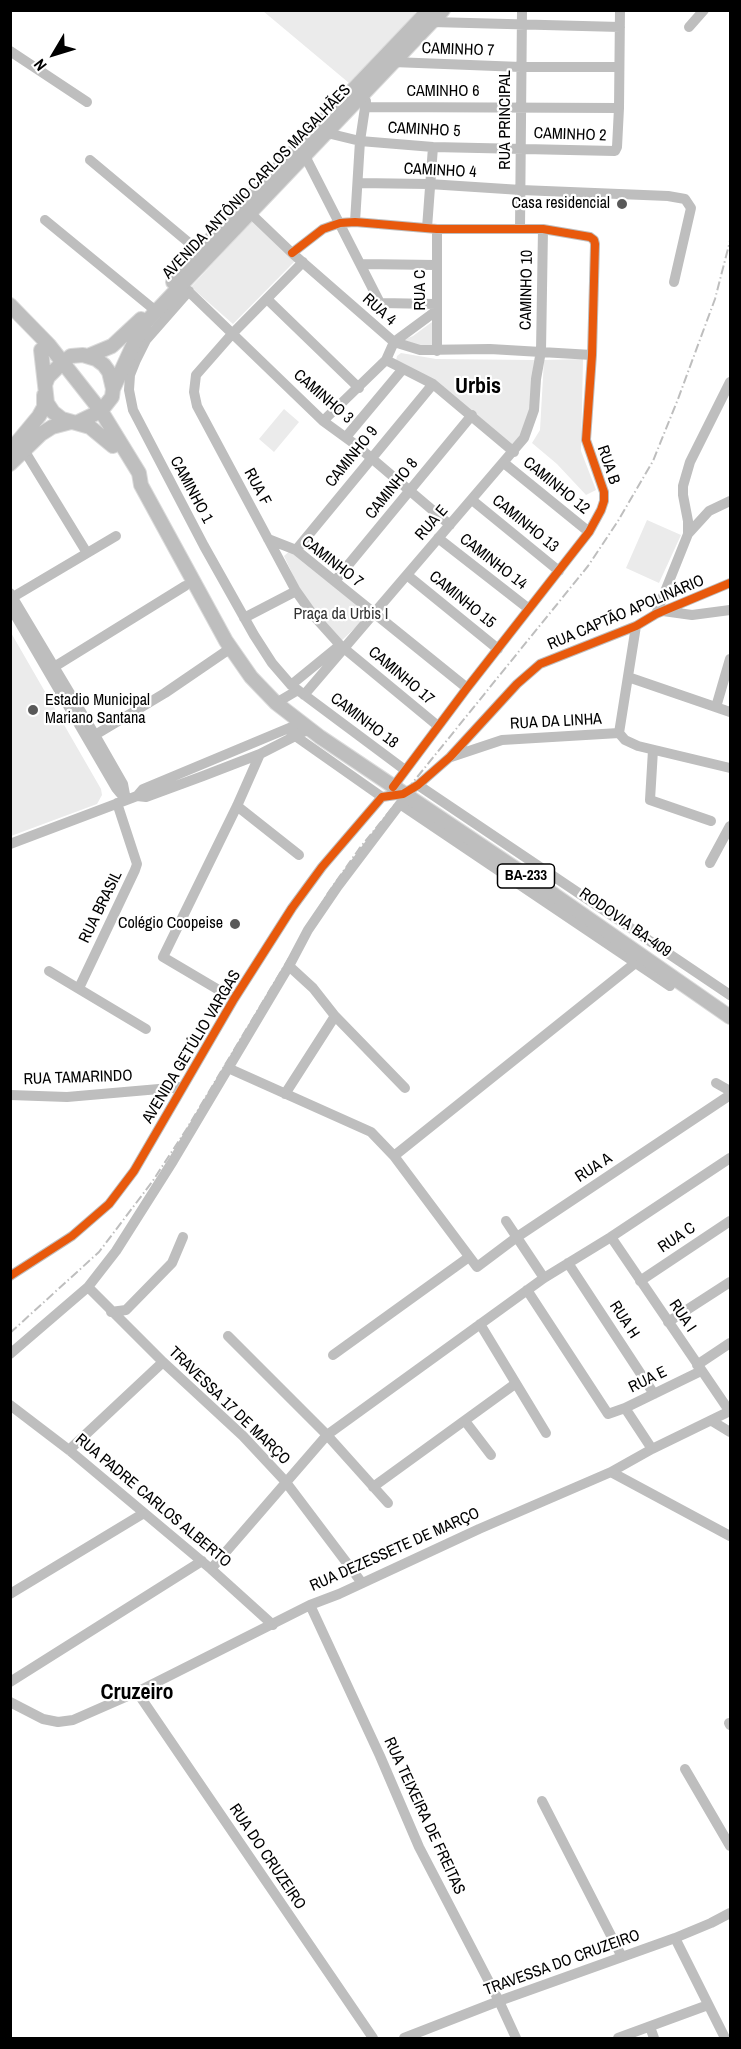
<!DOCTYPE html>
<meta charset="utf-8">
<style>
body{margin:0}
#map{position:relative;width:741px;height:2049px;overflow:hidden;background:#fff;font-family:"Archivo Narrow",sans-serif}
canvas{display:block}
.frame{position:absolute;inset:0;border:12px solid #000;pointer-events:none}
.north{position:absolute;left:24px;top:24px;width:60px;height:60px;-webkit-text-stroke:4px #fff;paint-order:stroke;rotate:232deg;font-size:16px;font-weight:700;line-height:24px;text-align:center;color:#000}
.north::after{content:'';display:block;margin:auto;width:21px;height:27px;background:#000;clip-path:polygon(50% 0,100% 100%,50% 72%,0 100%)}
</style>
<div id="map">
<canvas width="741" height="2049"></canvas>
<div class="frame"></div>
<div class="north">N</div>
</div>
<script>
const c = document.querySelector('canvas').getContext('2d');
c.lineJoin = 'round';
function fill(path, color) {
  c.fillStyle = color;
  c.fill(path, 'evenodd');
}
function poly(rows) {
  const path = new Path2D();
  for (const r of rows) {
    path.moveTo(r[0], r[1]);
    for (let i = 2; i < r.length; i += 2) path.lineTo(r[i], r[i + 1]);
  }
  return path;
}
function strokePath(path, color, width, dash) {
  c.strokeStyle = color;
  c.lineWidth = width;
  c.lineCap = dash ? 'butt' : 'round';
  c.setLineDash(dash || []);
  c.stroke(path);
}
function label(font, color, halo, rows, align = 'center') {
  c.font = font + ' "Archivo Narrow",sans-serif';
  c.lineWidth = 4.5;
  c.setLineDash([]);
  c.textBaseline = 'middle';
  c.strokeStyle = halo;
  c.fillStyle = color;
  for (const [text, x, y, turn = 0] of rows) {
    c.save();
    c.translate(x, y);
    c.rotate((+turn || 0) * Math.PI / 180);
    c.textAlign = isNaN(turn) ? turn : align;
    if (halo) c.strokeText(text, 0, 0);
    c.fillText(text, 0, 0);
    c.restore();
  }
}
fill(poly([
 [412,10,417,14,349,83,263,11],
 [254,219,297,259,233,324,191,287],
 [432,322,434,354,403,340,413,336],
 [401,353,436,359,534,360,530,422,514,446,396,361,397,356],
 [583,359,581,451,596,490,586,495,557,464,532,443,540,430,544,360],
 [284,409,299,422,274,452,259,439],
 [647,520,681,535,659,583,626,568],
 [292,549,370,614,340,642,301,592,284,556],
 [10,631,101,789,102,795,97,804,11,836]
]), '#ebebeb');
const major = poly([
 [173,282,213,237,429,10],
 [10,305,49,345,101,411,139,473,141,485,226,641,251,677,276,703,320,737,540,885,730,1017],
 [41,350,45,385],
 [83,355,96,359,104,365,109,372,113,389,112,397,101,411,76,423,62,419,53,412,47,403,45,385,48,377,63,362,71,356,83,355],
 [88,356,112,346,141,319],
 [113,389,134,343,146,322,443,10],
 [76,423,90,427,113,446],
 [10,451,39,416,44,407,44,395],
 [10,464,41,434,52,427,71,422]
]);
strokePath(major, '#dbdbdb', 16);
strokePath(poly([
 [432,22,620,27],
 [689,27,704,10],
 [10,51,87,102],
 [393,62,521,67,619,67],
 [366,107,619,108],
 [327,133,360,141,433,147,615,151,617,147,619,108,620,10],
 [305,156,380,303,436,304],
 [90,160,200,252],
 [358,183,429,184,521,190,668,196,685,199,691,208,674,282],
 [246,209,292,253,394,342,420,350,490,349,592,355],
 [45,220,151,307],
 [355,222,360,141,366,101],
 [427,228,433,147],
 [437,229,437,351],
 [520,229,522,10],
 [292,253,323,229,340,223,355,222,437,229,543,229,590,237,594,240,595,244,592,355,586,440,604,492,604,501,601,510,589,532,467,688,393,787],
 [303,262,232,334,196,375,194,392,197,406,296,591,313,615,340,645,438,726],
 [361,264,436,265],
 [184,287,323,421,356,445,450,525],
 [189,291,146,340,136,360,130,375,129,390,133,410,204,546,254,635,272,663,291,685,405,770],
 [267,299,359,388],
 [386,360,433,384,514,452],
 [323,421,386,360,394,342,436,311],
 [346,437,402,370],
 [24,450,87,553],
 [504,463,589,532],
 [472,500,559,571],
 [688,534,709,511,730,501],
 [438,538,529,609],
 [268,539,296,550,467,688],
 [296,550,433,384],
 [407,575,498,649],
 [335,581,472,415],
 [10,593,95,735,123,784,126,800],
 [13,597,116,536],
 [11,608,116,788,126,800],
 [663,611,692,615,730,610],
 [656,614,688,534,688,521,683,495,683,486,690,462,730,382],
 [244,618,296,591],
 [54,667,185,586],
 [628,677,730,712],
 [291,685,340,645],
 [304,695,524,438,534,410,536,379,541,351,543,229],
 [276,703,298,690],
 [716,707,730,659],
 [291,733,382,797],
 [619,733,636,626],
 [95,735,165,693,225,652],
 [653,750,650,800,711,821],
 [451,757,502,740,619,733,625,740,638,746,730,768],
 [418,785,730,995],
 [137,796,143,789,301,723],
 [400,804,670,986],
 [237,806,299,855],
 [10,844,137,796,146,797,203,776,260,754,309,729],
 [710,863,730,826],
 [49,971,146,1029],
 [79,988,135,870,137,864,117,803],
 [234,999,163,957,237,806,260,754],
 [335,1016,405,1088],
 [228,1068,371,1132,394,1156,477,1267,517,1237,730,1095],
 [716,1083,730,1091],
 [285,1094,335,1016,313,988,289,966],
 [10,1095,67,1097,182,1087],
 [394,1156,639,960],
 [506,1221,544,1278],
 [611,1237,730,1412],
 [568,1263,654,1394],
 [10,1276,72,1236,109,1204,134,1171,234,999,292,908,322,867,382,797,403,794,418,785,450,757,517,684,540,664,636,626,656,614,730,583],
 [640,1281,730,1221],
 [88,1287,163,1362,243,1436,285,1481,362,1583],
 [527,1290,608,1414,625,1408,701,1371],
 [111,1312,126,1310,172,1263,183,1237],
 [668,1322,730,1282],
 [480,1324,546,1433],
 [228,1336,327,1435,388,1503],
 [10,1354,88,1287,116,1251,173,1161,289,966,308,930,338,886,400,804,408,797],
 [333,1355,469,1257],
 [697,1365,730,1343],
 [10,1405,69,1450,211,1569,273,1625],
 [625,1408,652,1449],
 [465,1421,491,1455],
 [712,1421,730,1432],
 [69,1450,163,1362],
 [611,1472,730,1536],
 [373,1487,515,1384],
 [211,1569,327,1435,544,1278,611,1237,730,1158],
 [10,1594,144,1513],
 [310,1605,380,1756,419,1847,499,2001,516,2038],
 [10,1682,202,1561],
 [137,1692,373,2038],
 [10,1702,43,1719,58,1722,73,1720,137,1692,310,1605,339,1594,479,1529,611,1472,652,1449,730,1411],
 [729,1723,730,1725],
 [685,1769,730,1846],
 [542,1801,622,1957],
 [675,1938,725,2038],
 [650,2027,654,2038],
 [404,2038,499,2001,675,1938,711,1923,730,1913],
 [618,2038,708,2005]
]), '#bebebe', 10);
strokePath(major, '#bebebe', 14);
strokePath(poly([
 [10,1333,99,1252,152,1182,186,1130,328,893,359,849,588,566,618,521,653,461,678,399,715,299,730,241]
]), '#bebebe', 2, [9, 3, 1.5, 3]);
strokePath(poly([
 [292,253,323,229,340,223,355,222,437,229,543,229,590,237,594,240,595,244,592,355,586,440,604,492,604,501,601,510,589,532,467,688,393,787],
 [10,1276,72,1236,109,1204,134,1171,234,999,292,908,322,867,382,797,403,794,418,785,450,757,517,684,540,664,636,626,656,614,730,583]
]), '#e8590c', 8);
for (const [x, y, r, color] of [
 [622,204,6,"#595959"],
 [33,710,6,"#595959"],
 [235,924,6,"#595959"]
]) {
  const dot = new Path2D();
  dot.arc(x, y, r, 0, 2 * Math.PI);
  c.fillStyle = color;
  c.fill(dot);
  strokePath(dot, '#fff', 2);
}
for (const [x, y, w] of [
 [526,876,57]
]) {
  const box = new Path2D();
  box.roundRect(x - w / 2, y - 12, w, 24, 4.5);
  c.fillStyle = '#fff';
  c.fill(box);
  strokePath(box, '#000', 1.5);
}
label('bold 15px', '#000', null, [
 ["BA-233",526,876]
]);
label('16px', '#000', '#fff', [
 ["CAMINHO 7",458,50,2],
 ["CAMINHO 6",443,92],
 ["RUA PRINCIPAL",506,120,-90],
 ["CAMINHO 5",424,130,3],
 ["CAMINHO 2",570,135,2],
 ["CAMINHO 4",440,171,3],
 ["AVENIDA ANTÔNIO CARLOS MAGALHÃES",257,182,-46],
 ["RUA C",421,290,-90],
 ["CAMINHO 10",527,290,-89],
 ["RUA 4",379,310,42],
 ["CAMINHO 3",323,397,41],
 ["CAMINHO 9",352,457,-51],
 ["RUA B",608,465,71],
 ["CAMINHO 12",556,486,39],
 ["RUA F",257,487,62],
 ["CAMINHO 8",392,489,-51],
 ["CAMINHO 1",191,490,62],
 ["RUA E",432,523,-49],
 ["CAMINHO 13",525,524,39],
 ["CAMINHO 7",332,562,38],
 ["CAMINHO 14",493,562,38],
 ["CAMINHO 15",462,600,39],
 ["RUA CAPTÃO APOLINÁRIO",626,613,-23],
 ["CAMINHO 17",401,676,40],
 ["CAMINHO 18",364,721,37],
 ["RUA DA LINHA",556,722,-3],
 ["RUA BRASIL",101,907,-64],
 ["RODOVIA BA-409",625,923,35],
 ["AVENIDA GETÚLIO VARGAS",192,1047,-59],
 ["RUA TAMARINDO",78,1078,-2],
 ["RUA A",594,1168,-33],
 ["RUA C",677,1238,-34],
 ["RUA I",682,1316,56],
 ["RUA H",624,1320,57],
 ["RUA E",648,1380,-26],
 ["TRAVESSA 17 DE MARÇO",229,1406,44],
 ["RUA PADRE CARLOS ALBERTO",153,1501,40],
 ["RUA DEZESSETE DE MARÇO",395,1550,-24],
 ["RUA TEIXEIRA DE FREITAS",424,1816,65],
 ["RUA DO CRUZEIRO",267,1857,56],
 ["TRAVESSA DO CRUZEIRO",562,1963,-20]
]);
label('16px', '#000', '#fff', [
 ["Casa residencial",610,204],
 ["Estadio Municipal",45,701,"left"],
 ["Mariano Santana",45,719,"left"],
 ["Colégio Coopeise",223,924]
], 'right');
label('16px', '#323232', '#fff', [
 ["Praça da Urbis I",341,615]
]);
label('bold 22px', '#000', '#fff', [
 ["Urbis",478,387],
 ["Cruzeiro",137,1693]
]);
</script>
